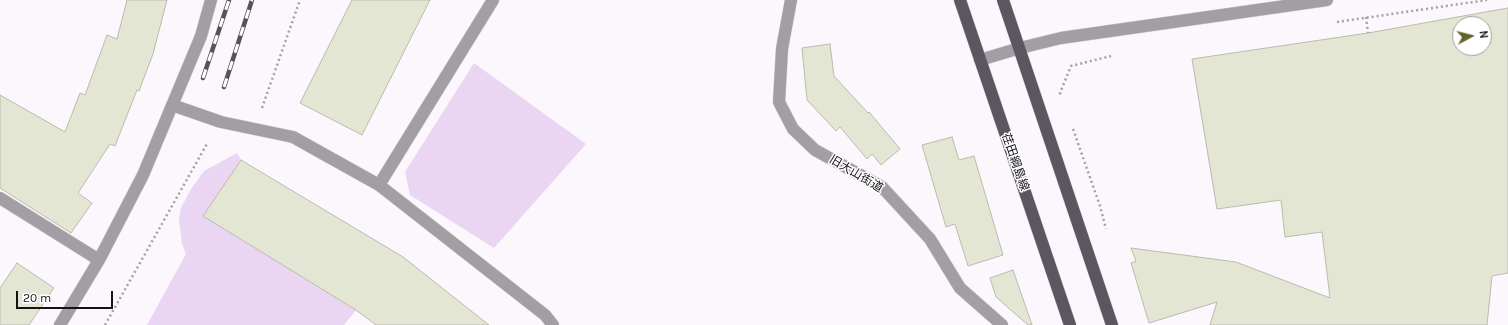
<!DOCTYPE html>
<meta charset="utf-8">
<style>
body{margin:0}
#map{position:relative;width:1508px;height:325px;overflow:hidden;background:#fbf7fd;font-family:Karla,sans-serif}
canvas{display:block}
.north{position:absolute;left:1452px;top:16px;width:40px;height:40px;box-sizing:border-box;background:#fff;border:1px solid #a1a0a2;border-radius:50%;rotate:83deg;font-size:11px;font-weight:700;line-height:16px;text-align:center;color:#151217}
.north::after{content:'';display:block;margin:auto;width:14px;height:18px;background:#60622f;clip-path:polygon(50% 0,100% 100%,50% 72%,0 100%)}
.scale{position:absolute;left:16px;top:291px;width:97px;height:18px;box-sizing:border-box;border:2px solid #151217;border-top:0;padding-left:5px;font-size:12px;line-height:14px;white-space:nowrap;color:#151217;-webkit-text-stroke:3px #fff;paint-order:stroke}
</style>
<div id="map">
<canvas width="1508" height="325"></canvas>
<div class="north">N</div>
<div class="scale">20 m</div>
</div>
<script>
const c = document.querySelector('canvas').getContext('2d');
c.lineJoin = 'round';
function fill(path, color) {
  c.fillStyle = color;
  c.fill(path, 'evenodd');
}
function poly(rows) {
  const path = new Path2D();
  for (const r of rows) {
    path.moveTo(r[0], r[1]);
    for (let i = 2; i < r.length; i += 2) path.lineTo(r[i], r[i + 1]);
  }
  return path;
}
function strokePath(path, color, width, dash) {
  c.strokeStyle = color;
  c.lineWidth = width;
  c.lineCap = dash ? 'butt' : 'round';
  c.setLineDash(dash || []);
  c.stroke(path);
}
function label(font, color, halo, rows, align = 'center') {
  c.font = font + ' Karla,"Noto Sans JP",sans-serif';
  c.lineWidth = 3;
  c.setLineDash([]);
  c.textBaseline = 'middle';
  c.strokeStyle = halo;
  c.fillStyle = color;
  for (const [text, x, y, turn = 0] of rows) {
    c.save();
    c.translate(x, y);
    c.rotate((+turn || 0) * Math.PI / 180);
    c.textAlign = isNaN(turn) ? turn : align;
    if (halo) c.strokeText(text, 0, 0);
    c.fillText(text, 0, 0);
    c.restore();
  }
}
fill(poly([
 [474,63,586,144,494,248,410,195,405,172],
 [237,153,241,160,203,216,356,310,344,325,147,325,186,254,182,244,179,219,181,208,191,189,204,171]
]), '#ead5f2');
const building = poly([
 [127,0,167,0,153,54,139,91,137,90,115,146,110,144,78,193,92,203,71,233,0,188,0,95,65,132,80,93,85,95,107,35,117,39,127,0],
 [352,0,430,0,362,135,300,103,352,0],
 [1508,8,1508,273,1492,276,1487,325,1210,325,1217,302,1149,323,1131,263,1136,261,1131,248,1236,262,1330,298,1322,232,1285,237,1281,200,1217,209,1192,59,1368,33,1508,8],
 [1460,24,1484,24,1484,48,1460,48,1460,24],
 [830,44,834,76,868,113,869,112,900,149,881,165,872,154,867,159,840,127,836,131,807,100,802,48,830,44],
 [952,137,959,160,974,156,1003,255,968,266,955,224,946,227,922,145,952,137],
 [241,160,403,257,489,325,376,325,356,310,203,216,241,160],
 [17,263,54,288,29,325,0,325,0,288,17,263],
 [1013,270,1032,325,1028,325,996,297,990,278,1013,270]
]);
fill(building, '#e4e6d4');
strokePath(building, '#babbab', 1);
const minor = poly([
 [791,0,782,49,779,102,793,129,815,150,882,187,930,239,960,288,1002,325],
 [980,60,1020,48,1061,38,1327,0],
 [172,105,221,122,293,137,379,185,545,315,553,325],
 [379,185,493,0],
 [0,198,99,260],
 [60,325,99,260,143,175,201,36,211,0]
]);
const major = poly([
 [960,0,1070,325],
 [1003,0,1112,325]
]);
strokePath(minor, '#d6d2d8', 13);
strokePath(major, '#d6d2d8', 13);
strokePath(poly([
 [1366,17,1368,33],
 [1337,22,1487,0],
 [1061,94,1060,93,1071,66,1111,56],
 [262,108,300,0],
 [1073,129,1100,206,1106,229],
 [105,325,208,142]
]), '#a4a0a6', 2.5, [2, 3]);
strokePath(minor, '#a39ea4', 12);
strokePath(major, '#5d5560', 12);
const rail = poly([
 [203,78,229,0],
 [224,87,252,0]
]);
strokePath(rail, '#575459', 4.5);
strokePath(rail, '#fff', 3, [9]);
label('12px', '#151217', '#fff', [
 ["荏田綱島線",1015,162,71],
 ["旧大山街道",856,174,31]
]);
</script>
